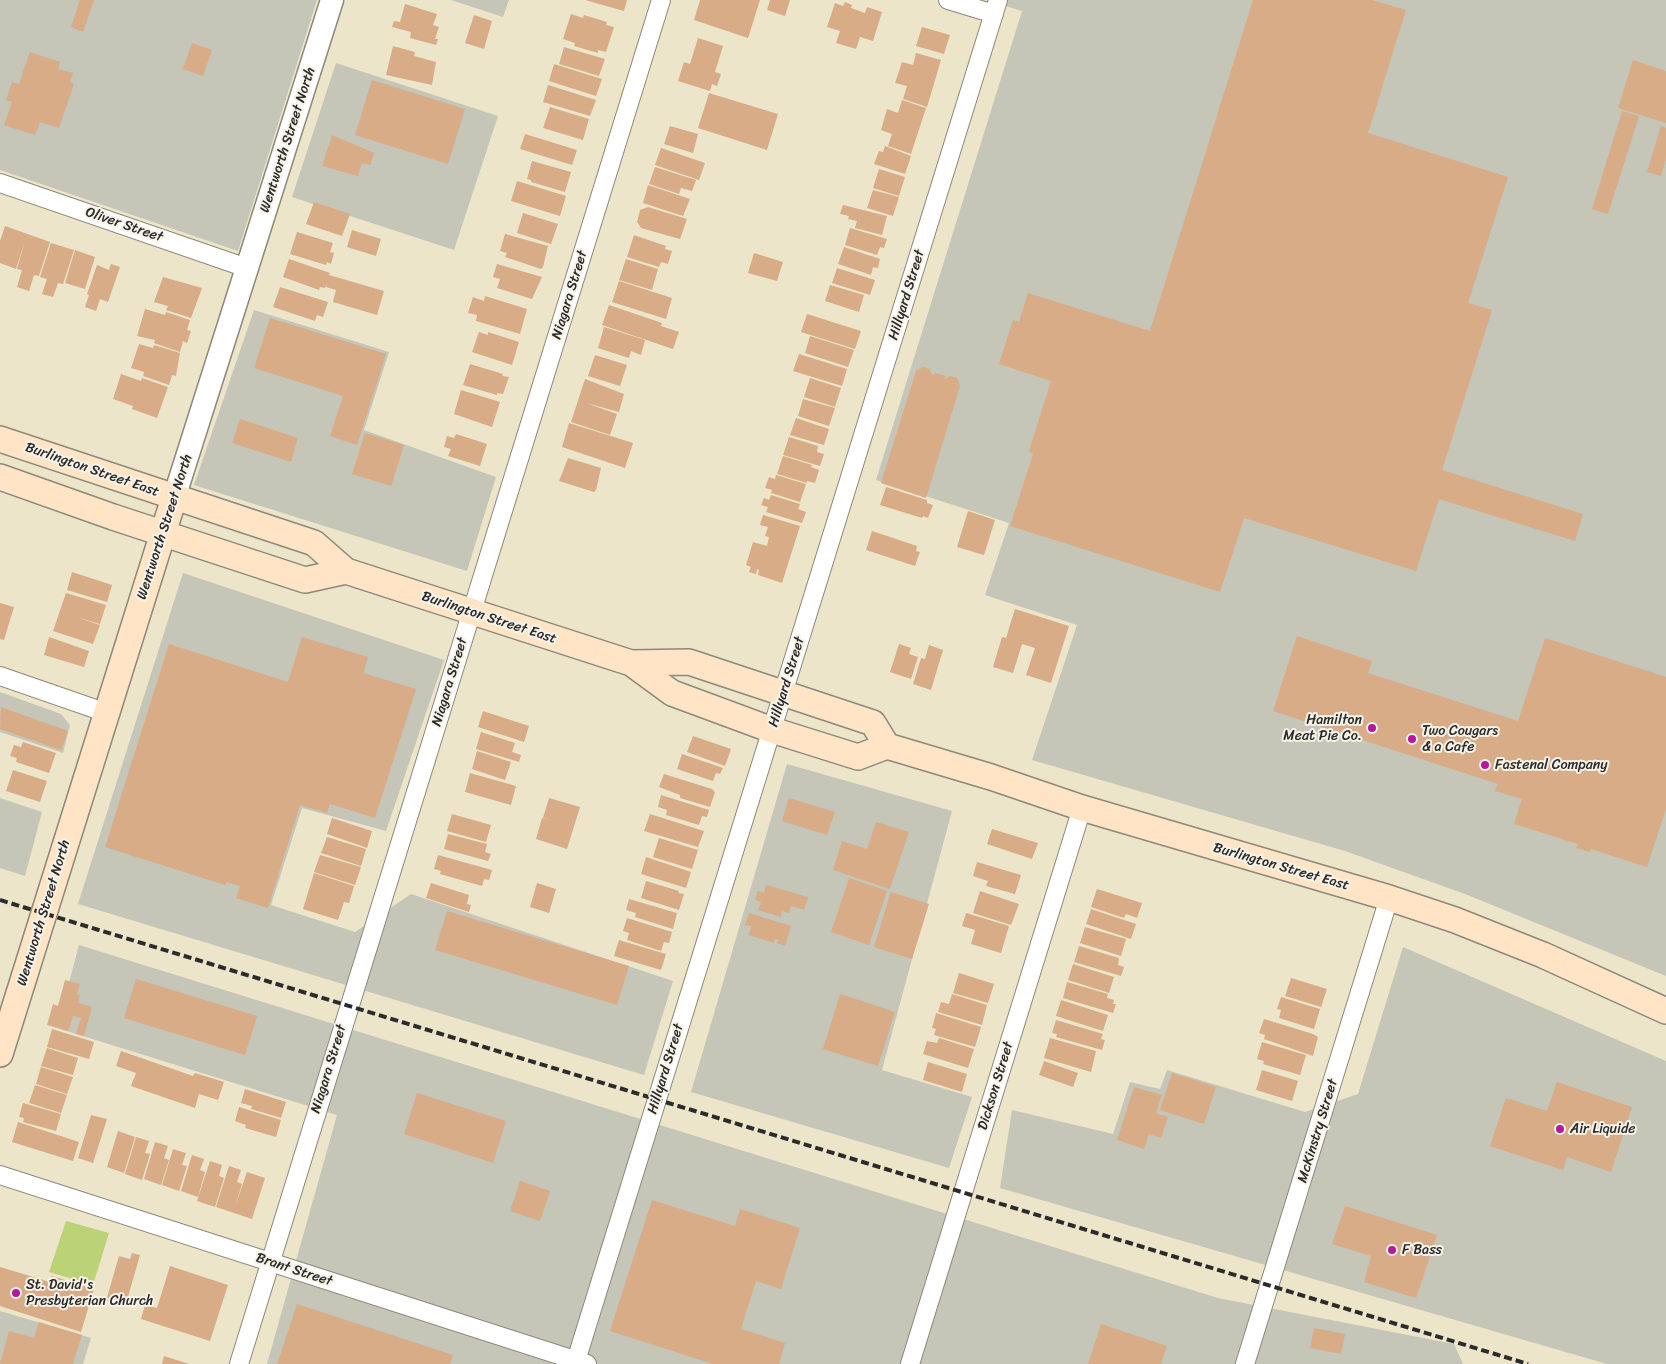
<!DOCTYPE html>
<style>
body{margin:0}
canvas{display:block;background:#ece5c9}
</style>
<canvas width="1666" height="1364"></canvas>
<script>
const c = document.querySelector('canvas').getContext('2d');
c.lineJoin = 'round';
function fill(path, color) {
  c.fillStyle = color;
  c.fill(path, 'evenodd');
}
function poly(rows) {
  const path = new Path2D();
  for (const r of rows) {
    path.moveTo(r[0], r[1]);
    for (let i = 2; i < r.length; i += 2) path.lineTo(r[i], r[i + 1]);
  }
  return path;
}
function strokePath(path, color, width, dash) {
  c.strokeStyle = color;
  c.lineWidth = width;
  c.lineCap = dash ? 'butt' : 'round';
  c.setLineDash(dash || []);
  c.stroke(path);
}
function label(font, color, halo, rows, align = 'center') {
  c.font = font + ' Sriracha,sans-serif';
  c.lineWidth = 4;
  c.setLineDash([]);
  c.textBaseline = 'middle';
  c.strokeStyle = halo;
  c.fillStyle = color;
  for (const [text, x, y, turn = 0] of rows) {
    c.save();
    c.translate(x, y);
    c.rotate((+turn || 0) * Math.PI / 180);
    c.textAlign = isNaN(turn) ? turn : align;
    if (halo) c.strokeText(text, 0, 0);
    c.fillText(text, 0, 0);
    c.restore();
  }
}
fill(poly([
 [0,0,317,0,238,251,0,170],
 [451,0,509,0,503,17],
 [986,0,1666,0,1666,976,1465,894,1345,851,1032,760,1077,625,985,595,1009,523,876,480,1022,11],
 [336,63,498,116,454,250,292,197],
 [254,310,389,352,364,430,496,477,467,571,194,485],
 [183,573,444,660,386,831,302,808,271,905,355,932,411,894,673,981,644,1075,78,904],
 [0,692,61,714,70,725,63,753,0,732],
 [787,764,952,811,882,1070,972,1097,949,1168,691,1092],
 [0,798,42,812,25,876,0,868],
 [79,945,1218,1298,1454,1344,1463,1364,267,1364,337,1115,57,1028],
 [1403,947,1666,1061,1666,1364,1607,1364,1000,1188,1012,1110,1113,1134,1130,1082,1160,1089,1167,1070,1305,1112,1358,1094],
 [0,1311,91,1338,83,1364,0,1364]
]), '#c5c5b8');
fill(poly([
 [66,1221,109,1233,93,1285,49,1272]
]), '#bcd276');
fill(poly([
 [80,0,94,0,83,32,71,27],
 [585,0,627,0,624,11],
 [700,0,760,0,748,38,694,20],
 [770,0,790,0,785,16,767,10],
 [1253,0,1372,0,1406,10,1368,133,1508,177,1468,303,1492,310,1442,470,1583,514,1575,541,1439,499,1416,571,1244,518,1220,592,1010,526,1033,454,1029,451,1051,381,999,364,1013,320,1019,322,1028,293,1150,331],
 [845,2,852,5,851,8,865,13,867,7,882,12,873,41,860,37,856,49,836,43,840,31,827,27,835,3,843,6],
 [405,4,437,14,433,25,439,27,435,39,438,39,436,45,410,38,411,32,392,27,394,21,400,22],
 [571,14,583,18,584,15,607,22,606,25,614,27,606,52,598,50,598,53,574,46,575,43,563,39],
 [474,15,492,21,484,49,465,43],
 [922,27,950,35,944,54,916,46],
 [698,38,723,46,715,72,721,74,717,86,712,84,710,91,678,81,684,62,690,64],
 [192,43,212,50,203,76,183,69],
 [393,46,415,52,414,56,436,62,432,85,386,75],
 [564,47,605,59,599,76,559,64],
 [30,52,60,62,58,69,73,73,70,82,74,84,59,128,40,122,35,135,4,125,12,102,6,100,12,82,19,84],
 [916,53,941,60,927,107,903,99,907,86,895,83,902,62,913,65],
 [1633,60,1666,71,1666,123,1618,108],
 [554,64,602,79,596,96,549,81],
 [372,80,465,109,448,164,355,135],
 [548,85,596,100,590,116,543,102],
 [709,93,778,114,767,150,698,128],
 [902,100,926,108,911,154,888,146,892,134,881,130,887,109,898,113],
 [550,107,589,119,583,140,543,128],
 [1622,111,1639,116,1608,214,1592,209],
 [670,126,698,134,693,153,664,144],
 [1661,126,1666,128,1666,159,1661,176,1647,172],
 [525,134,577,150,572,165,520,149],
 [332,135,374,153,370,165,362,163,358,176,322,166],
 [885,146,911,156,905,174,874,164,879,151,883,152],
 [661,148,705,163,699,180,655,165],
 [532,161,571,172,565,192,531,182,531,180,527,179],
 [655,167,696,180,692,191,681,188,679,194,649,184],
 [879,169,905,177,899,196,873,188],
 [517,181,566,196,560,216,511,201],
 [648,185,690,199,683,216,643,203],
 [873,190,899,197,893,216,867,208],
 [314,202,350,214,342,236,306,224],
 [843,205,887,216,882,235,855,228,857,221,848,219,849,216,840,214],
 [648,207,687,219,680,239,641,228,637,222,640,210],
 [523,213,558,224,551,244,517,233],
 [5,226,50,242,39,276,34,275,29,291,17,287,22,270,17,269,25,241,16,269,0,263,0,241],
 [850,228,887,239,884,248,880,247,877,255,845,245],
 [352,230,381,239,376,256,347,247],
 [297,232,333,243,330,252,334,253,331,264,327,262,326,265,290,254],
 [505,234,548,246,543,267,541,269,505,257,507,253,500,251],
 [634,235,666,246,665,249,672,251,668,264,661,262,659,267,627,257],
 [51,243,74,250,63,284,58,283,53,297,42,294,47,279,40,277],
 [844,247,880,259,878,268,873,267,871,275,838,264],
 [75,250,95,257,85,289,65,283],
 [754,253,783,262,777,281,748,273],
 [289,259,330,273,329,275,384,291,377,315,333,302,336,290,326,287,328,282,325,288,320,287,319,290,283,277],
 [626,259,658,269,652,290,619,280],
 [111,264,120,267,108,302,100,299,96,311,85,307,89,295,87,294,97,265,109,270],
 [497,264,542,277,532,299,497,288,500,279,493,277],
 [837,268,875,280,870,295,832,283],
 [163,277,202,288,191,318,166,310,168,306,154,302],
 [619,281,672,298,666,319,612,302],
 [830,285,864,295,859,312,825,301],
 [280,287,328,302,323,317,317,315,315,321,273,307],
 [485,296,527,309,520,334,476,321,477,315,468,313,473,297,484,301],
 [609,305,662,323,661,326,679,332,673,349,602,325],
 [145,309,165,315,166,312,190,320,187,330,191,331,187,343,183,341,180,352,154,343,155,340,137,336],
 [807,314,861,331,855,349,801,332],
 [270,318,386,354,357,445,330,436,343,396,254,368],
 [604,327,645,340,641,355,631,351,629,358,598,348],
 [479,332,488,335,488,332,519,342,512,365,472,352],
 [810,336,854,350,848,367,805,353],
 [139,344,153,348,154,345,180,353,176,376,172,375,169,385,143,376,144,372,131,368],
 [799,354,847,369,842,386,793,371],
 [595,355,627,365,620,386,588,376],
 [470,364,503,374,502,376,509,377,503,394,497,393,497,395,463,385],
 [923,367,929,369,933,376,935,373,946,376,944,379,951,376,957,378,960,386,926,498,881,483,916,371],
 [121,374,141,381,142,378,168,387,157,418,132,409,133,406,113,399],
 [810,378,841,388,835,407,804,397],
 [585,379,624,394,619,412,586,403,617,414,610,435,571,422],
 [461,390,500,402,492,427,454,414],
 [803,399,835,408,829,426,798,416],
 [796,418,829,429,824,445,790,435],
 [240,419,298,438,291,462,232,443],
 [569,423,633,443,625,468,562,447],
 [365,433,404,445,391,486,352,474],
 [456,434,487,444,480,466,448,456,451,449,444,447,447,436,454,438],
 [789,437,818,446,817,452,824,454,820,466,783,455],
 [783,456,812,465,811,467,819,470,815,483,807,481,807,483,777,474],
 [568,458,601,468,596,490,594,492,559,481],
 [776,475,806,484,800,502,771,493,772,490,765,488,769,477,775,479],
 [886,487,927,500,927,503,933,505,928,518,923,516,922,518,880,505],
 [771,495,800,504,798,509,806,512,802,523,766,512,768,507,761,505,764,498,769,500],
 [968,511,995,520,984,555,957,547],
 [763,515,800,526,782,583,758,575,759,570,757,569,756,574,749,572,751,567,746,565,753,542,767,546,769,537,765,536,768,527,760,525],
 [872,531,917,546,916,551,920,552,915,566,866,550],
 [72,572,112,585,107,602,67,590],
 [66,593,106,605,100,624,76,617,100,625,93,644,53,631],
 [0,603,14,607,4,640,0,639],
 [1015,609,1069,626,1051,683,1026,675,1035,648,1022,644,1013,673,993,667,1002,637,1006,638],
 [1297,636,1372,661,1368,673,1518,721,1545,638,1666,677,1666,809,1647,867,1591,849,1590,852,1576,848,1578,844,1514,824,1522,799,1495,791,1498,784,1273,711],
 [49,637,89,651,84,667,44,655],
 [302,637,368,657,363,673,416,689,375,818,330,804,327,813,300,805,268,908,236,898,240,886,226,882,225,885,105,847,169,644,288,682],
 [899,644,911,648,909,654,918,657,911,679,890,672],
 [929,645,943,650,931,690,913,684,921,658,925,659],
 [1,707,68,731,61,750,0,729],
 [483,711,529,726,524,742,478,727],
 [481,732,515,743,512,752,521,755,519,762,476,749],
 [693,736,731,749,725,766,687,752],
 [23,742,56,753,49,773,16,762,17,758,10,756,14,745,21,747],
 [477,751,511,762,505,780,472,769],
 [682,754,723,768,720,774,716,773,713,781,677,769],
 [13,770,47,781,40,802,6,791],
 [470,773,516,786,511,805,465,792],
 [664,774,712,789,715,792,710,807,680,798,680,795,659,787],
 [661,795,709,810,707,817,702,816,699,825,666,815,667,810,658,807],
 [549,798,580,807,567,849,536,839,542,818,556,822,543,818],
 [789,798,835,812,827,835,782,821],
 [452,814,491,825,486,842,447,831],
 [650,814,704,831,698,847,644,831],
 [332,818,372,831,367,848,327,834],
 [876,822,909,832,890,889,833,870,842,841,867,849],
 [992,829,1038,843,1032,859,987,844],
 [448,834,487,844,485,852,491,854,488,861,444,849],
 [327,837,366,849,361,866,321,853],
 [659,838,698,850,692,869,653,857],
 [320,855,361,867,355,885,314,872],
 [438,855,492,870,489,880,484,879,482,886,440,874,441,871,434,869],
 [646,857,691,872,686,888,641,874],
 [977,862,1021,875,1015,894,986,886,988,881,973,876],
 [314,873,354,886,349,903,344,902,338,920,303,909],
 [849,878,887,891,869,945,831,932],
 [646,881,679,891,678,893,684,894,679,910,641,898],
 [431,883,469,895,467,904,471,905,469,912,426,898],
 [537,883,556,889,549,913,530,907],
 [766,885,808,897,804,910,791,906,789,913,782,911,781,917,758,910,761,902,755,900,758,891,764,893],
 [1097,889,1142,903,1137,918,1126,914,1124,918,1091,907],
 [980,891,1019,904,1011,925,973,913],
 [891,892,929,904,912,959,874,947],
 [629,899,677,913,673,929,635,917,636,913,626,910],
 [1091,909,1136,924,1131,939,1086,924],
 [447,911,629,966,617,1005,435,950],
 [749,913,791,926,785,946,777,943,779,940,775,939,774,943,749,935,751,926,745,925],
 [966,913,1009,926,1001,953,971,944,975,930,962,926],
 [627,918,672,932,669,943,664,942,661,951,627,940,629,933,623,931],
 [1085,927,1126,939,1121,956,1080,943],
 [619,940,666,954,661,970,614,956],
 [1079,946,1119,958,1118,965,1124,967,1121,976,1074,962],
 [1073,964,1114,977,1109,993,1068,980],
 [959,973,994,984,988,1003,953,993],
 [1291,978,1327,989,1321,1007,1285,996],
 [136,979,257,1016,245,1055,124,1018],
 [65,980,80,984,77,994,80,995,78,1003,92,1007,84,1036,76,1034,81,1018,73,1016,68,1031,47,1025,53,1004,58,1006],
 [1067,982,1108,994,1107,998,1114,1000,1113,1004,1116,1004,1113,1013,1063,998],
 [840,994,895,1012,878,1066,823,1049],
 [952,994,987,1005,982,1025,938,1012,941,1002,949,1004],
 [1281,997,1320,1009,1314,1029,1279,1018,1281,1010,1277,1009],
 [1061,1000,1108,1015,1103,1031,1056,1016],
 [936,1013,981,1027,975,1047,934,1035,936,1029,932,1028],
 [1264,1019,1313,1034,1318,1037,1313,1056,1264,1039,1265,1035,1259,1033],
 [1056,1020,1103,1034,1101,1039,1105,1040,1102,1050,1056,1037,1057,1034,1052,1033],
 [52,1029,94,1042,89,1059,47,1047],
 [939,1038,974,1049,968,1068,923,1054,927,1041,937,1043],
 [1050,1038,1096,1051,1091,1072,1044,1058],
 [1262,1042,1306,1055,1300,1075,1263,1064,1264,1061,1257,1059],
 [47,1048,78,1058,73,1075,41,1066],
 [121,1051,193,1076,195,1073,224,1082,218,1100,199,1094,195,1108,131,1086,136,1073,116,1066],
 [1044,1061,1078,1073,1073,1087,1039,1075],
 [928,1062,967,1074,962,1092,923,1080],
 [41,1067,73,1077,67,1094,36,1084],
 [1262,1070,1298,1081,1292,1101,1256,1090],
 [1172,1073,1216,1087,1204,1124,1160,1110],
 [1557,1082,1632,1107,1611,1172,1567,1157,1563,1170,1490,1146,1506,1098,1547,1111],
 [35,1085,67,1095,61,1113,29,1103],
 [1134,1087,1162,1095,1156,1113,1168,1117,1161,1138,1149,1134,1144,1149,1117,1140],
 [245,1089,286,1102,281,1118,251,1109,252,1106,241,1103],
 [417,1093,506,1121,493,1163,404,1134],
 [23,1103,61,1114,56,1131,23,1122,24,1118,19,1117],
 [239,1107,281,1120,276,1137,245,1128,246,1125,235,1121],
 [91,1115,107,1119,93,1163,78,1158],
 [18,1122,79,1142,73,1161,12,1142],
 [118,1131,135,1137,124,1173,107,1167],
 [136,1137,149,1141,145,1153,150,1154,142,1180,125,1174],
 [155,1142,168,1146,164,1158,169,1160,161,1185,144,1179],
 [173,1149,186,1153,182,1165,187,1166,179,1191,162,1185],
 [192,1155,204,1159,200,1170,205,1172,198,1197,181,1191],
 [210,1161,222,1165,219,1176,224,1178,215,1207,197,1201],
 [229,1166,241,1170,237,1182,242,1184,235,1207,247,1172,265,1178,252,1219,216,1207],
 [520,1181,550,1191,540,1221,510,1211],
 [652,1200,735,1226,740,1209,800,1228,781,1289,756,1281,741,1329,785,1343,779,1364,713,1364,610,1331],
 [1345,1206,1437,1235,1416,1298,1364,1282,1371,1256,1332,1244],
 [132,1253,140,1255,125,1307,106,1301,119,1256,130,1259],
 [170,1266,228,1285,210,1341,141,1319,145,1305,157,1308],
 [0,1267,50,1282,52,1276,94,1289,81,1332,0,1306],
 [297,1304,453,1355,450,1364,277,1364],
 [39,1322,82,1335,73,1364,0,1364,9,1331,34,1338],
 [1101,1324,1167,1346,1161,1364,1088,1364],
 [1314,1328,1345,1334,1341,1354,1310,1348],
 [164,1356,189,1364,162,1364]
]), '#d7ac87');
const minor = poly([
 [948,0,994,14],
 [0,183,247,268],
 [0,676,107,713],
 [0,1175,587,1364],
 [239,1364,661,0],
 [575,1364,998,0],
 [910,1364,1082,808],
 [1245,1364,1389,898]
]);
const tertiary = poly([
 [174,498,332,0]
]);
const secondary = poly([
 [0,439,314,543,346,571,631,663,672,693,772,730,858,757,887,746,991,777,1082,808,1389,898,1455,920,1543,955,1666,1011],
 [0,477,113,517,305,580,346,571],
 [631,663,689,662,873,723,887,746],
 [0,1054,174,498]
]);
strokePath(minor, '#8c887a', 20);
strokePath(tertiary, '#8c887a', 25);
strokePath(secondary, '#8c887a', 28);
strokePath(minor, '#fff', 18);
strokePath(tertiary, '#fff', 22);
strokePath(secondary, '#ffe4c6', 25);
strokePath(poly([
 [0,900,1528,1364]
]), '#2b2b2b', 4, [8, 4]);
for (const [x, y, r, color] of [
 [1372,728,5,"#b5179e"],
 [1412,739,5,"#b5179e"],
 [1485,765,5,"#b5179e"],
 [1560,1129,5,"#b5179e"],
 [1392,1250,5,"#b5179e"],
 [16,1293,5,"#b5179e"]
]) {
  const dot = new Path2D();
  dot.arc(x, y, r, 0, 2 * Math.PI);
  c.fillStyle = color;
  c.fill(dot);
  strokePath(dot, '#f7f3e8', 2);
}
label('14px', '#2b2b2b', '#f7f3e8', [
 ["Wentworth Street North",288,140,-72],
 ["Oliver Street",124,225,19],
 ["Niagara Street",570,295,-73],
 ["Hillyard Street",907,295,-73],
 ["Burlington Street East",92,470,19],
 ["Wentworth Street North",165,527,-72],
 ["Burlington Street East",489,618,18],
 ["Niagara Street",450,682,-73],
 ["Hillyard Street",787,682,-73],
 ["Burlington Street East",1281,867,16],
 ["Wentworth Street North",44,913,-73],
 ["Niagara Street",329,1069,-73],
 ["Hillyard Street",666,1069,-73],
 ["Dickson Street",996,1086,-73],
 ["McKinstry Street",1318,1131,-73],
 ["Brant Street",294,1270,18]
]);
label('14px', '#2b2b2b', '#f7f3e8', [
 ["Hamilton",1362,720,"right"],
 ["Meat Pie Co.",1362,736,"right"],
 ["Two Cougars",1422,731],
 ["& a Cafe",1422,747],
 ["Fastenal Company",1495,765],
 ["Air Liquide",1570,1129],
 ["F Bass",1402,1250],
 ["St. David's",26,1285],
 ["Presbyterian Church",26,1301]
], 'left');
</script>
